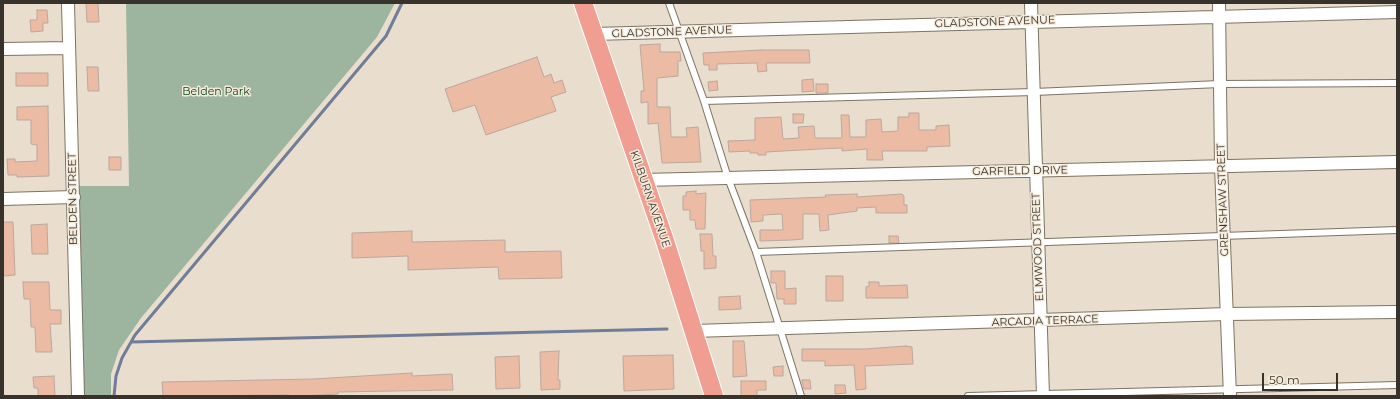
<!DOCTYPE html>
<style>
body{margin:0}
#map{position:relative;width:1400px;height:399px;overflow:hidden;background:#e9decd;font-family:Montserrat,sans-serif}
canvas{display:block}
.frame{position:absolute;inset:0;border:4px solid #37332c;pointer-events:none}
.scale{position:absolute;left:1262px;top:373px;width:76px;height:18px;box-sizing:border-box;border:2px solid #37332c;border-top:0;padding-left:5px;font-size:12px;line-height:14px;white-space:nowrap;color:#37332c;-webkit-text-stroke:3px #f6ebda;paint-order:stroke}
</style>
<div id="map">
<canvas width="1400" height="399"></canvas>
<div class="frame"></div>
<div class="scale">50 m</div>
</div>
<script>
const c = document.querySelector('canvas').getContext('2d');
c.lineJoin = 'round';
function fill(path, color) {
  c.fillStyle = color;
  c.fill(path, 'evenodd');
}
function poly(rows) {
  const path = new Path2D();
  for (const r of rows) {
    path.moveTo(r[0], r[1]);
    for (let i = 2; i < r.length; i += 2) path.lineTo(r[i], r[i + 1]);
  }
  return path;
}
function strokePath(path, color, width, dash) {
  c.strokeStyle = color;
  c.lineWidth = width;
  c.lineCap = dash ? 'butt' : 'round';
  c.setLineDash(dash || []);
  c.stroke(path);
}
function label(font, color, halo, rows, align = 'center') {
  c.font = font + ' Montserrat,sans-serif';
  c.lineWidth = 3;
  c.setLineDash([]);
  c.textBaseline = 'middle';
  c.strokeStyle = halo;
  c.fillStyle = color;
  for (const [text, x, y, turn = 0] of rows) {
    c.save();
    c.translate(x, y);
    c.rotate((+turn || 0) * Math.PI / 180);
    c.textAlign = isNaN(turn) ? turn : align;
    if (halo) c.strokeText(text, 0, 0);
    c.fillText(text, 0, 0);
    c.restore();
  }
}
fill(poly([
 [126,3,395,3,377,37,141,318,119,350,111,374,111,396,84,396,76,186,129,186]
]), '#9db49f');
strokePath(poly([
 [131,342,667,329],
 [114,396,116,376,122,358,135,335,386,36,402,3]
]), '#707d98', 3);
const building = poly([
 [86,3,98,3,99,22,87,22,86,3],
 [37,10,47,10,48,23,43,23,43,31,31,32,30,20,37,20,37,10],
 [660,44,660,52,680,52,681,61,678,61,678,76,657,78,657,107,670,107,671,137,687,137,686,128,698,127,701,162,662,163,658,123,648,124,648,102,641,103,641,91,644,91,640,45,660,44],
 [761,50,809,50,810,63,766,63,767,71,758,72,757,63,717,64,717,70,709,70,709,65,704,65,703,53,761,50],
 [537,57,544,77,551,74,554,83,562,80,566,92,551,97,556,111,486,135,475,105,453,112,445,89,537,57],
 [87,67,98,67,99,91,88,91,87,67],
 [16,73,48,73,48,86,16,86,16,73],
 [813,79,814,91,802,92,802,80,813,79],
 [717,81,718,90,709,91,708,82,717,81],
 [816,84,828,84,828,93,816,93,816,84],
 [48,106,49,176,17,177,17,175,8,175,7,159,15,159,15,162,37,161,37,145,31,144,31,120,17,120,17,107,48,106],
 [909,113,919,113,919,130,936,130,936,126,949,125,950,146,927,147,927,151,882,151,883,160,867,160,867,149,842,151,842,148,819,149,766,152,766,155,758,155,758,153,750,153,750,151,729,152,728,141,755,140,755,118,781,117,783,139,799,138,798,127,814,126,815,138,842,138,841,115,849,115,850,137,866,137,866,120,881,119,882,132,898,131,898,117,909,117,909,113],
 [793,114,804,114,803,123,793,123,793,114],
 [109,157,121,157,121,170,109,170,109,157],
 [696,191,696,194,706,193,705,229,696,229,695,220,690,220,690,210,683,210,683,196,686,196,686,192,696,191],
 [857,194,857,197,902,194,904,196,904,205,907,205,907,213,876,213,876,207,857,208,857,211,828,215,829,230,820,231,819,214,803,214,803,239,792,240,760,241,760,230,783,230,782,214,763,215,763,221,751,222,750,200,826,197,825,195,857,194],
 [3,222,13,222,15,275,3,276,3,222],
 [47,224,48,254,32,254,31,225,47,224],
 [412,231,412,242,505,240,505,252,561,251,562,278,499,279,498,267,408,270,408,256,352,258,352,233,412,231],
 [700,234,712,234,713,256,716,256,716,268,704,269,704,251,701,251,700,234],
 [889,236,898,236,899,243,889,243,889,236],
 [771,271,785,271,785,289,796,288,796,304,784,304,784,299,777,299,776,283,771,283,771,271],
 [826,276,843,276,843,301,826,301,826,276],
 [23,282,49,282,50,310,61,310,61,324,50,324,52,352,36,352,35,327,31,327,30,299,24,299,23,282],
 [869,282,879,282,879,286,907,285,908,298,866,298,866,287,869,286,869,282],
 [740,296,741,309,719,310,719,297,740,296],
 [733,341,744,341,747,376,733,377,733,341],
 [906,346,912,347,913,364,865,366,866,389,856,390,854,365,825,366,825,361,802,361,802,349,864,349,906,346],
 [559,351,558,380,560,380,560,389,541,390,540,352,559,351],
 [673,355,674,389,624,391,623,356,673,355],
 [519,356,520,388,496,389,495,357,519,356],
 [783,366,783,376,774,376,773,367,783,366],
 [412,373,412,376,452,374,453,390,338,392,338,394,300,396,289,396,289,395,163,396,162,382,313,379,412,373],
 [54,376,55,396,38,396,38,388,34,388,33,377,54,376],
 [802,380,810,380,811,389,804,389,802,380],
 [741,381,766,381,766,390,757,390,757,396,741,396,741,381],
 [835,385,845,385,846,393,835,394,835,385]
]);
fill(building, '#ebbba3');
strokePath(building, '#bba79e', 1);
const lane = poly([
 [669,3,704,101,728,178,756,252,801,396],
 [704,101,1034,92,1220,84,1397,83],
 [756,252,1397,230],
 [968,396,1397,385]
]);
const street = poly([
 [68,3,78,396],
 [1031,3,1043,396],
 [1219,3,1221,166,1230,396],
 [594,34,1397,12],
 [3,49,68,48],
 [643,180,1397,162],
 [3,199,74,197],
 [694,331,1227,314,1397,312]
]);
const primary = poly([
 [583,3,665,241,714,396]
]);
strokePath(lane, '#7c7363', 8);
strokePath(street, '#7c7363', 14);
strokePath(primary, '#fff', 20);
strokePath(lane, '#fff', 6);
strokePath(street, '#fff', 12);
strokePath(primary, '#ef9e91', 18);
label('11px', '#37332c', '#f6ebda', [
 ["GLADSTONE AVENUE",995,22,-2],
 ["GLADSTONE AVENUE",672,32,-2],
 ["GARFIELD DRIVE",1020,171,-1],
 ["BELDEN STREET",73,199,-91],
 ["KILBURN AVENUE",650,199,71],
 ["GRENSHAW STREET",1223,200,-92],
 ["ELMWOOD STREET",1038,247,-92],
 ["ARCADIA TERRACE",1045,321,-2]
]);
label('11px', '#003e11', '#f6ebda', [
 ["Belden Park",216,92]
]);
</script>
